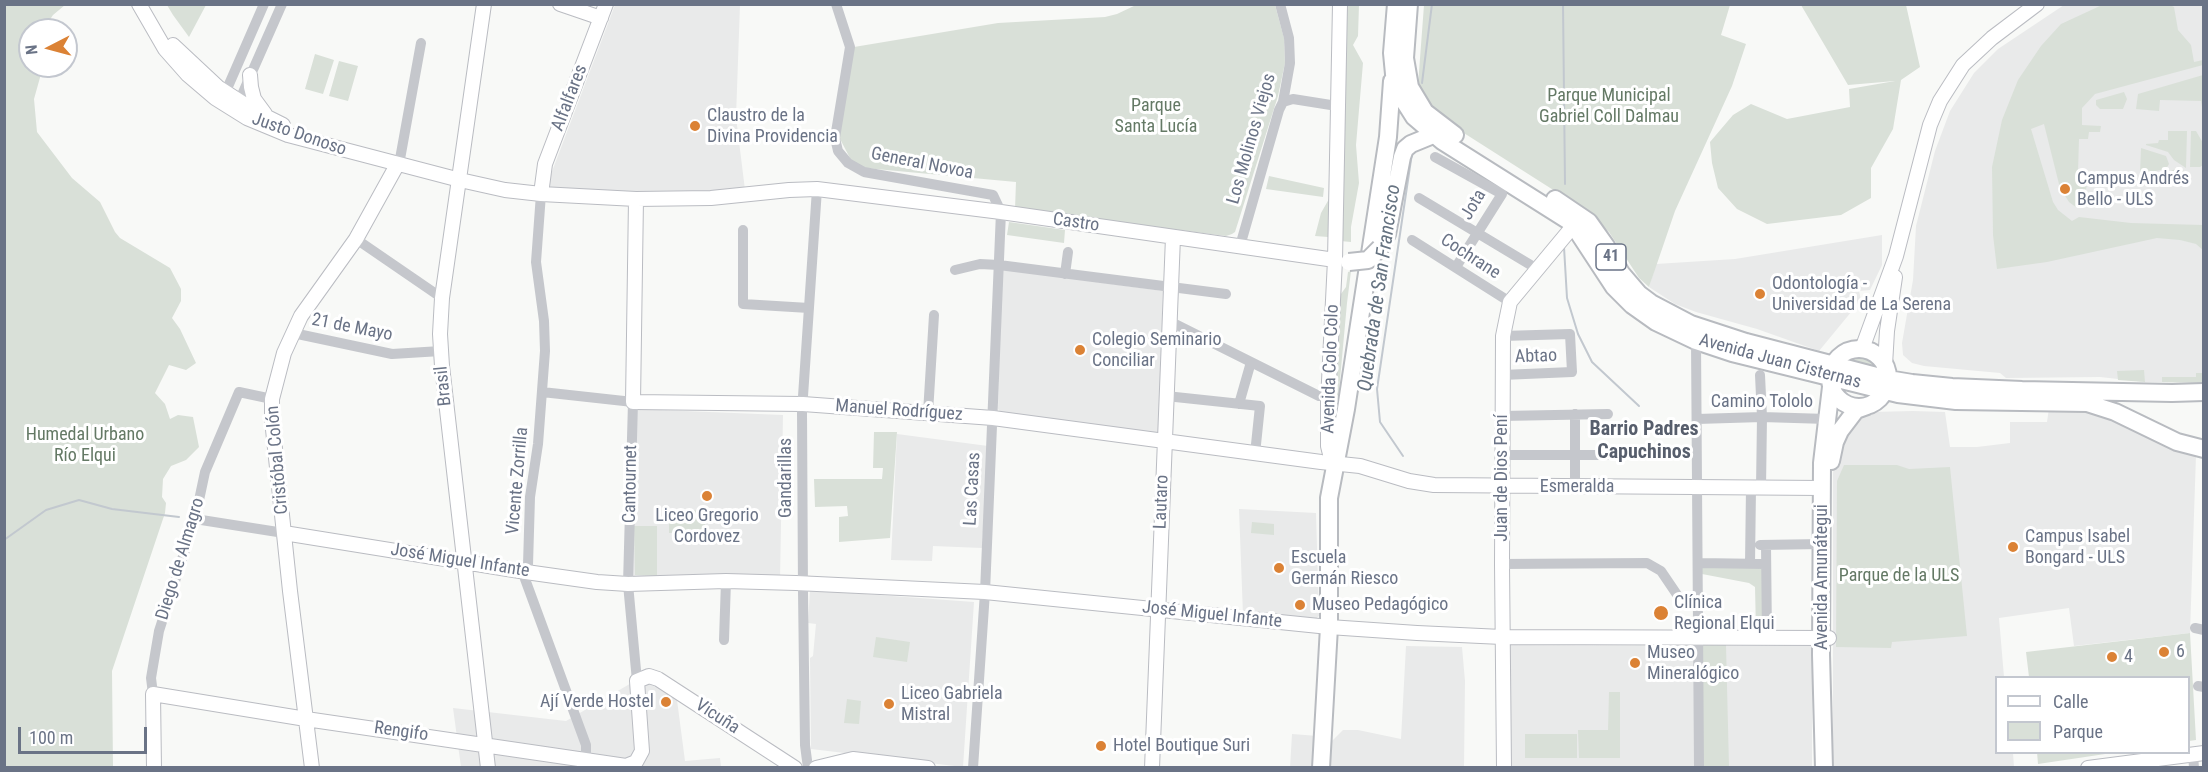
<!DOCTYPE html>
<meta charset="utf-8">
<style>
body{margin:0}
#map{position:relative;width:2208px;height:772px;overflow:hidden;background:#f8f9f7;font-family:"Roboto Condensed",sans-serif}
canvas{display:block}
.frame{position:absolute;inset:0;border:6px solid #6a7386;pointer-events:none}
.legend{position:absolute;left:1995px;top:676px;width:195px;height:78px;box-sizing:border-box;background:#fff;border:2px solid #c3c7cf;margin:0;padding:8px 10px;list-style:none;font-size:18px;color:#6a7386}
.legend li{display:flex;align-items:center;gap:12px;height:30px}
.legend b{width:30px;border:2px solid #c3c7cf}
.north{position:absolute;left:18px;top:18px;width:60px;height:60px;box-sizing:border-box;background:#fff;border:2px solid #c3c7cf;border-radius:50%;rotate:264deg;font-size:16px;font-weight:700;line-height:24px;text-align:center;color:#6a7386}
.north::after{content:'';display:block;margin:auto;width:21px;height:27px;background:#db8235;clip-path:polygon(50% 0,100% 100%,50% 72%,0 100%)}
.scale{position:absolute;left:18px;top:727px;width:129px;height:27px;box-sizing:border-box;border:3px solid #6a7386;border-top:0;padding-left:8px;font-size:18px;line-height:21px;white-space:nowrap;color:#6a7386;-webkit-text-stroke:4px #fff;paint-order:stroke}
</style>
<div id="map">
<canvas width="2208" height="772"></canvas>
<div class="frame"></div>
<ul class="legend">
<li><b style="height:8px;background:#fff"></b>Calle</li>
<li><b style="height:16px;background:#d9e0d8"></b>Parque</li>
</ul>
<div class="north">N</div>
<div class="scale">100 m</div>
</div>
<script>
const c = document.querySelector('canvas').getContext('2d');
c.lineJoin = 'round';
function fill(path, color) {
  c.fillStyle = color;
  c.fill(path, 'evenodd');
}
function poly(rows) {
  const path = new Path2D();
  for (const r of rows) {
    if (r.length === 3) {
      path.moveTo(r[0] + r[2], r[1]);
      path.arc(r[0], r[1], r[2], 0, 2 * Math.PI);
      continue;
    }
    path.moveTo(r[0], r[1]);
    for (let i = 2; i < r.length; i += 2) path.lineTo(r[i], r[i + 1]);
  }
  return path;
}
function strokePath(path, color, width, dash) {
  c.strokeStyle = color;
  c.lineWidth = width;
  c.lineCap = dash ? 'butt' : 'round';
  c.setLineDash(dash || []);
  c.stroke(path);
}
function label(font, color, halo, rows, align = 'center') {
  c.font = font + ' "Roboto Condensed",sans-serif';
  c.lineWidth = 6;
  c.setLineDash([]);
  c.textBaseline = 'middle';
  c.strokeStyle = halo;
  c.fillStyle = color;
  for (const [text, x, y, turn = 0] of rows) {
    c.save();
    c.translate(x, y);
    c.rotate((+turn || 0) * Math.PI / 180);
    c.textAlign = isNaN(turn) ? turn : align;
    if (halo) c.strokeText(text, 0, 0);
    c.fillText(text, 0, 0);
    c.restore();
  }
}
fill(poly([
 [615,5,740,5,736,117,745,190,632,195,545,190],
 [2064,5,2203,5,2203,383,2145,382,2100,377,2006,378,2000,373,1924,366,1912,363,1903,355,1902,343,1913,280,1916,226,1935,151,1950,111,1974,73,1998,49],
 [1882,235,1882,265,1870,290,1859,291,1861,300,1819,351,1757,329,1696,312,1675,304,1649,287,1656,264,1735,259],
 [1001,269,1163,291,1158,439,1001,413,998,409],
 [2049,408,2098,412,2196,455,2190,633,2074,646,2069,608,1999,618,2004,677,1996,678,1996,752,2013,753,2014,767,1833,768,1833,473,1839,440,1857,419,1872,412,1913,411,1945,412,1950,447,1977,447,2010,443,2010,422,2047,422],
 [635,409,783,415,780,579,632,578],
 [897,434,988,446,982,548,933,546,932,561,891,560],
 [1239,509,1316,513,1319,616,1311,623,1243,615],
 [810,590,974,602,963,767,811,749,810,658,813,656,816,624,808,623],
 [1506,645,1812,646,1812,767,1510,767],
 [1406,646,1462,647,1465,681,1464,767,1324,768,1326,747,1343,730,1358,730,1401,739],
 [640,678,677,700,685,761,720,758,721,767,461,767,453,708,566,721],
 [1292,734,1318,736,1316,767,1290,768]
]), '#e9eaea');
fill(poly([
 [4,5,65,5,53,15,43,30,30,30,30,66,40,66,41,74,34,99,37,132,72,178,100,202,115,232,120,238,170,268,181,289,181,301,172,318,180,329,196,363,186,370,169,365,155,393,165,404,170,419,178,415,193,417,199,447,186,460,171,466,163,479,162,497,166,503,165,513,112,671,113,767,5,767],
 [167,5,206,5,189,37,173,15],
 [1136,5,1275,5,1284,38,1285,63,1278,96,1235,232,1232,234,1226,236,1015,209,1016,182,865,168,851,160,839,137,854,47,998,23,1105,17,1117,14],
 [1345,5,1359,5,1358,36,1353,45,1363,63,1356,145,1359,183,1351,227,1351,242,1340,241],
 [1424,5,1730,5,1721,35,1746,44,1732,86,1675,211,1649,287,1639,278,1609,232,1580,207,1434,114,1418,85],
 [1801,5,1906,5,1920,67,1901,80,1893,129,1871,168,1871,198,1841,215,1767,224,1737,209,1718,188,1712,163,1710,142,1733,115,1751,104,1787,119,1850,107,1849,89,1895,81,1848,85],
 [2102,5,2170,5,2174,7,2178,30,2191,45,2194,62,2203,60,2203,65,2095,94,2082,108,2082,125,2101,126,2100,132,2089,132,2088,139,2079,139,2078,172,2082,173,2082,184,2087,184,2083,207,2078,205,2077,208,2069,202,2060,188,2044,124,2031,129,2053,202,2058,210,2072,221,2079,217,2131,223,2203,225,2203,250,2196,244,2180,240,2157,238,2047,262,1997,269,1993,235,1992,167,2002,120,2018,80,2041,46,2061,24],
 [315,54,334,60,323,94,305,89],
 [339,61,358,66,348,101,329,96],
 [2203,75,2203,107,2202,107,2201,101,2160,100,2159,111,2136,109,2138,94],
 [2124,92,2127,99,2123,109,2100,109,2096,105,2096,100],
 [2168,131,2187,131,2186,168,2174,160,2168,152,2146,145,2146,144,2158,143,2159,140,2168,140],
 [2191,131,2196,131,2203,143,2203,165,2200,167,2190,167],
 [2141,148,2166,156,2169,164,2166,169,2140,174],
 [2178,168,2186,172,2186,183,2139,182,2139,177,2166,173],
 [1269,176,1324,188,1323,197,1266,189],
 [1329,199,1328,237,1315,236,1321,213],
 [1009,222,1065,230,1064,243,1007,235],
 [1351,271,1347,303,1334,445,1338,298,1346,287,1348,272],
 [1866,352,1877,358,1885,370,1843,360,1854,353],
 [2144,370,2145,382,2118,380,2117,371],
 [2196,373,2203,373,2203,383,2162,382,2162,377,2196,377],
 [874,432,897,432,890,538,839,542,839,517,848,516,847,506,815,507,814,479,882,479,883,468,873,468],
 [1844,465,1897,465,1909,469,1950,467,1967,636,1892,642,1891,648,1836,647,1837,481],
 [705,510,705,532,669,533,669,511],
 [1252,522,1274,524,1274,535,1251,533],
 [634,526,657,526,657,576,635,575],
 [1764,567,1764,630,1756,631,1755,587,1749,583,1702,574,1702,568],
 [2190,633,2196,740,2189,741,2188,678,2029,677,2026,652],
 [876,637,910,642,907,662,873,657],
 [1701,645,1726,645,1729,767,1702,767],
 [1609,692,1620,692,1620,758,1579,758,1578,730,1608,730],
 [847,699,861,701,859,724,844,723],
 [1525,734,1577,734,1577,758,1525,758],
 [2037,752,2112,752,2112,753,2038,764]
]), '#d9e0d8');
strokePath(poly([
 [1563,4,1565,184],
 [1422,83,1432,4],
 [1564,247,1567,298,1578,334,1592,362,1639,406],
 [1403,456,1380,422,1377,389,1412,153],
 [4,540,46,510,79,500,112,509,179,517]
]), '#c2c8cf', 2);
const secondary = poly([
 [139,4,165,49,188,75,215,98,247,118,288,135,460,180,505,190,541,194,636,199,711,198,789,190,817,189,1001,212,1335,260],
 [484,4,442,298,440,334,442,366,488,768],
 [560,4,601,18],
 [173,45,219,88,253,110,283,125],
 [250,75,251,87,254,99,265,114],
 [541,194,545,164,606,4],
 [636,199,633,402,803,404,993,418,1321,462,1360,466,1409,481,1434,485,1822,488],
 [1862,349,1896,256,1930,125,1940,101,1963,65,1992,38,2037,4],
 [1885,365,1887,331,1895,277],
 [1335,463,1331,458,1328,446,1328,401,1335,260,1340,4],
 [284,533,526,572,597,582,628,584,726,581,796,583,985,592,1329,627,1417,633,1502,637,1829,638],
 [154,768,153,694,306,719,626,766,636,762,642,751,637,681,649,676,658,679,795,768],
 [312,768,290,591,272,420,272,399,284,353,301,316,356,239,397,165],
 [816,768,853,759,928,768],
 [1152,768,1173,237],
 [1504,768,1502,564,1503,336,1510,302,1579,219],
 [2088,768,2204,753]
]);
const primary = poly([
 [1396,4,1392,53,1394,74,1400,95,1414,117,1442,141,1572,223,1614,287,1632,305,1656,322,1696,341,1732,353,1898,394,1956,401,2087,403,2115,412,2177,442,2204,449],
 [1409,4,1405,58,1410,87,1425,112,1455,135],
 [1555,199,1589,222,1606,246,1621,273,1639,294,1651,303,1691,324,1746,342,1888,379,1912,383,1952,387,2022,390,2172,393,2204,392],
 [1380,248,1387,234,1402,157,1405,149,1411,144,1433,135],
 [1859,378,29],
 [1831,461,1835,442,1840,431,1856,410,1867,406],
 [1321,768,1329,627,1329,498,1346,409,1388,137,1392,81],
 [1824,768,1821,655,1822,463,1831,387]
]);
strokePath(secondary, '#babcc2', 16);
strokePath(primary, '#b8bbc0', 20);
strokePath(poly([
 [836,4,850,47,835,138,838,151,848,163,864,172,993,195,1001,212,985,592,973,768],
 [223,98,264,4],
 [1283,102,1293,99,1337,106],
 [237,106,282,4],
 [1435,157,1502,194,1456,267],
 [397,165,400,159,421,43],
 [541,194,536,262,544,321,545,351,538,444,530,497,528,565,525,579,586,745,586,761],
 [1419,198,1539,270],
 [743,230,743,304,809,308],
 [356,239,442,298],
 [1412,240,1510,302],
 [1240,246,1279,110,1283,102,1290,63,1289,38,1280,4],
 [955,270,980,264,999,265,1226,294],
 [1065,274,1068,252],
 [1169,321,1319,396],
 [293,333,392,354,441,351],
 [1696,341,1699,768],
 [1502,375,1572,372,1570,334,1503,336],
 [1760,375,1762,417,1761,488],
 [542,392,633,402,628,584,637,681],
 [1166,396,1260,406,1255,454],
 [1239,404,1251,362],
 [928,413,934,315],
 [1502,416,1608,414],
 [1697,419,1762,417,1827,419],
 [1508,455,1608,455],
 [1575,487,1575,414],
 [195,519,284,533],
 [1760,545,1822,544],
 [1766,545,1767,638],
 [1698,563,1766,564],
 [1502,564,1647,563,1661,571,1682,602,1699,606],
 [1750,564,1751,488],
 [2195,628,2204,630],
 [724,640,726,581],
 [2198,686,2204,687],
 [153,694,151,678,159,631,195,519,205,472,239,392,272,399],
 [2193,754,2194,768],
 [808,768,805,745,803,592,802,411,817,189]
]), '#c5c7cc', 10);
strokePath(secondary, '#fff', 14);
strokePath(primary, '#fff', 16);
const primaryBridge = poly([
 [1349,262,1368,260,1380,248]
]);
strokePath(primaryBridge, '#b8bbc0', 20, []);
strokePath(primaryBridge, '#fff', 16);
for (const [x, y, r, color] of [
 [695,126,6,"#db8235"],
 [2065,189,6,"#db8235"],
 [1760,294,6,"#db8235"],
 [1080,350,6,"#db8235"],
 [707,496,6,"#db8235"],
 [2013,547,6,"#db8235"],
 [1279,568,6,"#db8235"],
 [1300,605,6,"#db8235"],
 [1661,613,8,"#db8235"],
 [2164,652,6,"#db8235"],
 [2112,657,6,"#db8235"],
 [1635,663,6,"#db8235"],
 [666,702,6,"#db8235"],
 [889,704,6,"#db8235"],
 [1101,746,6,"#db8235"]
]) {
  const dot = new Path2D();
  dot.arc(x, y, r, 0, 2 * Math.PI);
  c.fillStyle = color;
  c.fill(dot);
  strokePath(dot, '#fff', 2);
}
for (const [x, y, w] of [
 [1611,257,30]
]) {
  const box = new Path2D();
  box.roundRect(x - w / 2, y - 13, w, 26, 4.5);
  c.fillStyle = '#fff';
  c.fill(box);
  strokePath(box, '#6a7386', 1.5);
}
label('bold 16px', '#6a7386', null, [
 ["41",1611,257]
]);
label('18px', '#647965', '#fff', [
 ["Parque Municipal",1609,96],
 ["Gabriel Coll Dalmau",1609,117],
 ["Parque",1156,106],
 ["Santa Lucía",1156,127],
 ["Humedal Urbano",85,435],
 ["Río Elqui",85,456],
 ["Parque de la ULS",1899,576]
]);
label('18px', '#6a7386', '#fff', [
 ["Alfalfares",570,98,-69],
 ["Justo Donoso",299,135,19],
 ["Los Molinos Viejos",1252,139,-74],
 ["General Novoa",922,164,11],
 ["Jota",1474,205,-59],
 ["Castro",1076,223,8],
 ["Cochrane",1470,257,33],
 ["21 de Mayo",352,328,11],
 ["Abtao",1536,357,-2],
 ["Avenida Juan Cisternas",1780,362,15],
 ["Avenida Colo Colo",1331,369,-88],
 ["Brasil",444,386,-96],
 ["Camino Tololo",1762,402],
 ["Manuel Rodríguez",899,411,4],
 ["Cristóbal Colón",278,460,-95],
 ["Gandarillas",786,478,-90],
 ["Juan de Dios Pení",1502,478,-90],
 ["Vicente Zorrilla",518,481,-85],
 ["Cantournet",631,484,-89],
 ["Esmeralda",1577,487],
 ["Las Casas",973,489,-87],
 ["Lautaro",1162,502,-88],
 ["Diego de Almagro",181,559,-73],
 ["José Miguel Infante",460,561,9],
 ["Avenida Amunátegui",1822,577,-90],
 ["José Miguel Infante",1212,615,6],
 ["Vicuña",717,717,33],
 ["Rengifo",401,732,8]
]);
label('18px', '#6a7386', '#fff', [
 ["Claustro de la",707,116],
 ["Divina Providencia",707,137],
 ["Campus Andrés",2077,179],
 ["Bello - ULS",2077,200],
 ["Odontología -",1772,284],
 ["Universidad de La Serena",1772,305],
 ["Colegio Seminario",1092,340],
 ["Conciliar",1092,361],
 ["Liceo Gregorio",707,516,"center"],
 ["Cordovez",707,537,"center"],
 ["Campus Isabel",2025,537],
 ["Bongard - ULS",2025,558],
 ["Escuela",1291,558],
 ["Germán Riesco",1291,579],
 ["Clínica",1674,603],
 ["Regional Elqui",1674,624],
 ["Museo Pedagógico",1312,605],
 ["6",2176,652],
 ["Museo",1647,653],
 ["Mineralógico",1647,674],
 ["4",2124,657],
 ["Liceo Gabriela",901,694],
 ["Mistral",901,715],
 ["Ají Verde Hostel",654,702,"right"],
 ["Hotel Boutique Suri",1113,746]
], 'left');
label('italic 20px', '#667381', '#fff', [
 ["Quebrada de San Francisco",1380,288,-82]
]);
label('bold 20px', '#575e6c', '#fff', [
 ["Barrio Padres",1644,430],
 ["Capuchinos",1644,453]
]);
</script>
